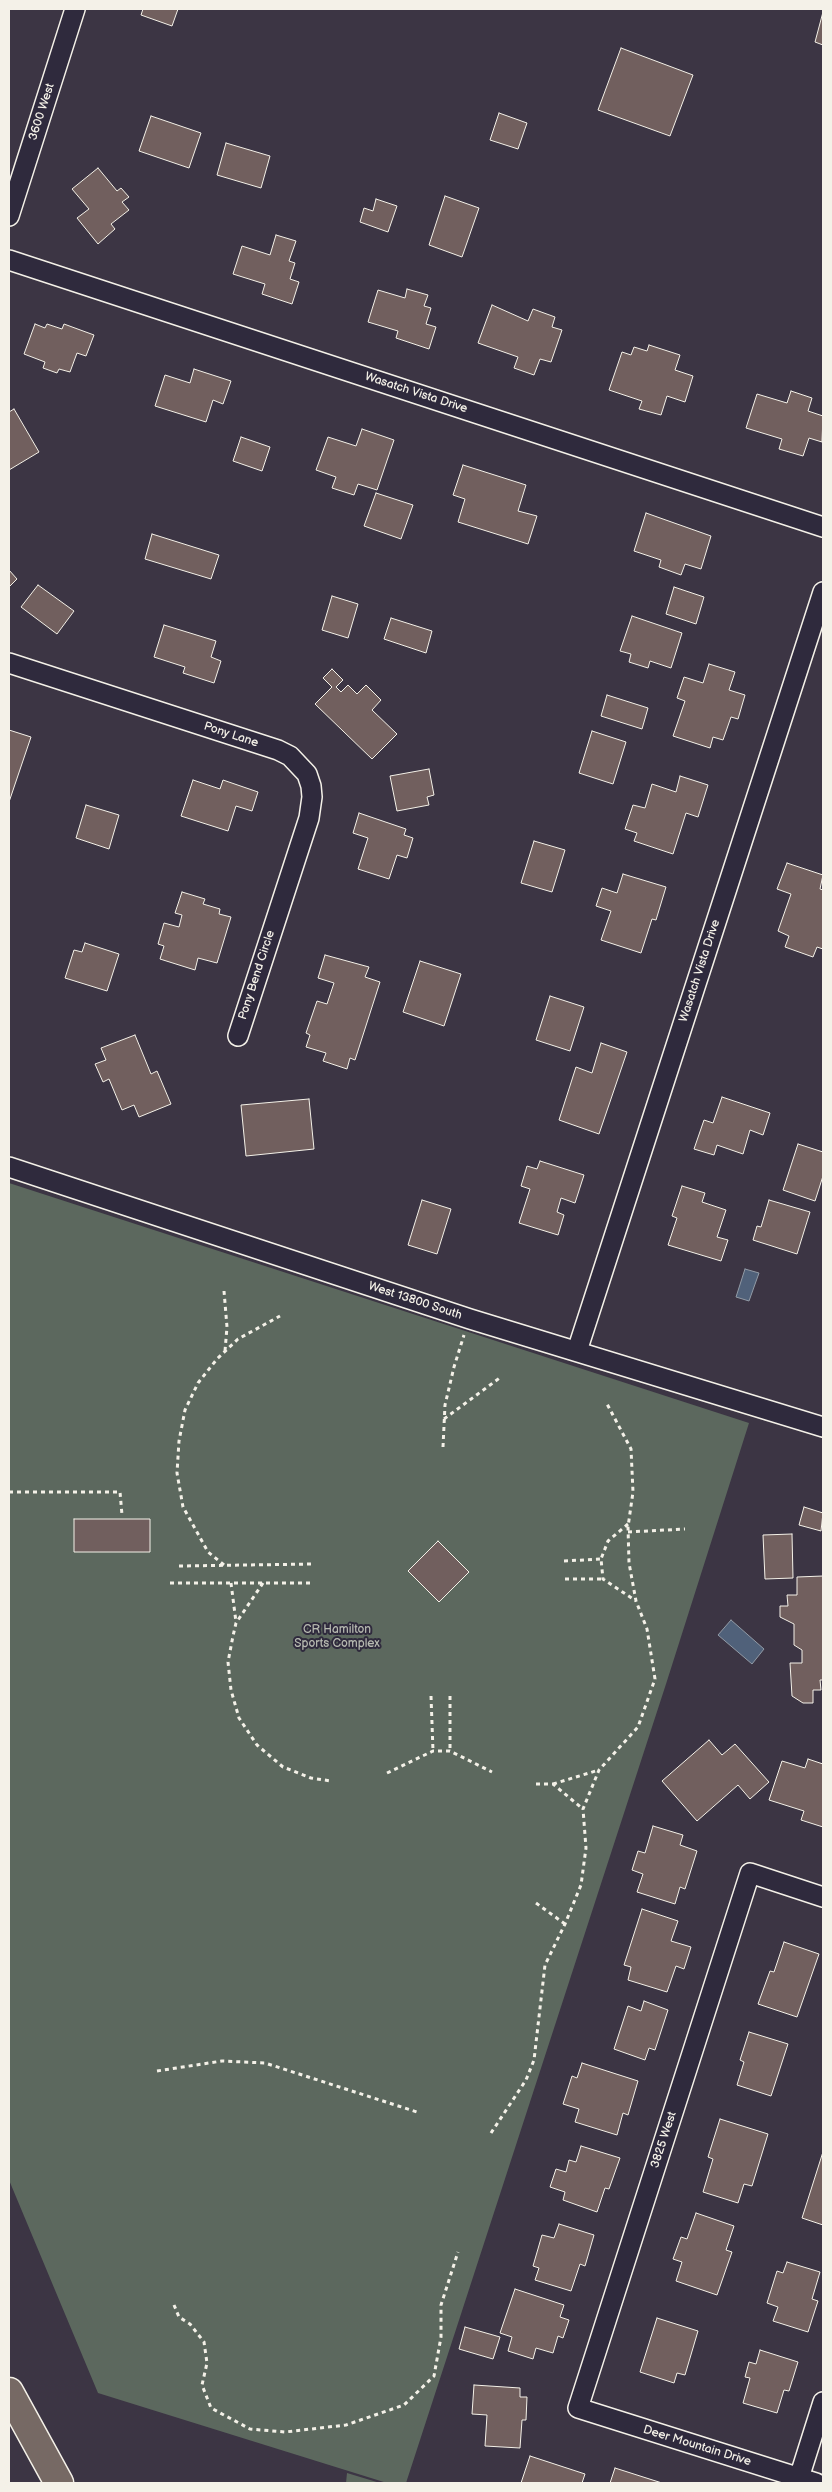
<!DOCTYPE html>
<style>
body{margin:0}
#map{position:relative;width:832px;height:2492px;overflow:hidden;background:#3c3544;font-family:"Balsamiq Sans",sans-serif}
canvas{display:block}
.frame{position:absolute;inset:0;border:10px solid #f4f1e8;pointer-events:none}
</style>
<div id="map">
<canvas width="832" height="2492"></canvas>
<div class="frame"></div>
</div>
<script>
const c = document.querySelector('canvas').getContext('2d');
c.lineJoin = 'round';
function fill(path, color) {
  c.fillStyle = color;
  c.fill(path, 'evenodd');
}
function poly(rows) {
  const path = new Path2D();
  for (const r of rows) {
    path.moveTo(r[0], r[1]);
    for (let i = 2; i < r.length; i += 2) path.lineTo(r[i], r[i + 1]);
  }
  return path;
}
function strokePath(path, color, width, dash) {
  c.strokeStyle = color;
  c.lineWidth = width;
  c.lineCap = dash ? 'butt' : 'round';
  c.setLineDash(dash || []);
  c.stroke(path);
}
function label(font, color, halo, rows, align = 'center') {
  c.font = font + ' "Balsamiq Sans",sans-serif';
  c.lineWidth = 4;
  c.setLineDash([]);
  c.textBaseline = 'middle';
  c.strokeStyle = halo;
  c.fillStyle = color;
  for (const [text, x, y, turn = 0] of rows) {
    c.save();
    c.translate(x, y);
    c.rotate((+turn || 0) * Math.PI / 180);
    c.textAlign = isNaN(turn) ? turn : align;
    if (halo) c.strokeText(text, 0, 0);
    c.fillText(text, 0, 0);
    c.restore();
  }
}
fill(poly([
 [9,1183,749,1423,666,1684,406,2483,387,2483,98,2393,9,2180],
 [347,2473,380,2483,346,2483]
]), '#5c685e');
const water = poly([
 [745,1269,759,1273,749,1301,736,1297,745,1269],
 [731,1620,764,1649,752,1664,718,1635,731,1620]
]);
fill(water, '#50617a');
strokePath(water, '#929ba6', 1);
const building = poly([
 [143,9,178,9,172,26,141,15,143,9],
 [823,12,823,45,815,42,823,12],
 [621,48,693,75,670,136,598,110,621,48],
 [499,113,527,123,518,149,490,140,499,113],
 [151,116,201,133,189,168,139,151,151,116],
 [226,143,270,156,261,188,217,175,226,143],
 [98,168,117,191,121,188,129,197,122,202,129,210,111,224,115,229,98,244,77,218,89,209,72,189,98,168],
 [445,196,479,208,462,257,429,245,445,196],
 [376,199,397,206,388,232,360,222,364,208,373,211,376,199],
 [276,235,296,241,289,261,295,263,290,279,299,282,292,304,262,294,265,284,233,274,242,246,270,255,276,235],
 [407,289,428,295,424,306,431,308,426,324,436,327,429,349,396,338,398,331,368,322,378,290,405,298,407,289],
 [492,305,528,321,533,309,555,317,552,327,562,330,551,362,540,359,534,375,514,368,518,357,478,343,492,305],
 [35,324,45,328,47,324,62,329,64,324,94,335,86,356,77,353,70,372,59,369,57,373,43,368,45,362,24,354,35,324],
 [649,345,680,355,675,370,693,376,685,402,667,396,661,415,639,409,642,401,609,390,622,352,631,355,634,347,647,351,649,345],
 [194,369,231,381,223,404,213,400,206,422,155,406,165,375,190,383,194,369],
 [791,391,812,398,808,411,823,416,822,442,809,438,803,456,779,449,782,439,746,428,757,394,787,403,791,391],
 [14,409,39,452,9,470,9,412,14,409],
 [362,429,394,440,377,490,358,484,354,495,332,488,336,477,316,470,328,437,356,446,362,429],
 [241,437,270,447,262,471,233,461,241,437],
 [463,465,526,485,518,511,537,516,528,544,458,522,465,499,453,495,463,465],
 [376,493,413,505,401,539,364,526,376,493],
 [646,513,711,536,701,569,685,564,681,575,659,567,661,560,634,551,646,513],
 [152,534,219,555,211,579,145,559,152,534],
 [9,570,17,579,9,587,9,570],
 [38,585,74,611,57,634,21,607,38,585],
 [674,587,704,597,696,624,666,614,674,587],
 [332,596,358,604,348,638,322,630,332,596],
 [632,616,682,633,671,668,650,661,648,668,629,662,631,654,620,651,632,616],
 [391,618,432,631,426,653,384,639,391,618],
 [164,625,216,641,211,657,221,661,214,683,183,673,185,667,154,657,164,625],
 [709,664,735,672,729,690,745,695,738,719,731,717,723,740,713,737,710,748,673,736,685,701,677,698,684,677,703,683,709,664],
 [332,669,343,680,336,687,341,692,348,685,357,694,366,685,381,700,372,710,397,734,372,759,315,704,332,687,323,678,332,669],
 [607,695,648,708,642,729,601,716,607,695],
 [9,730,31,737,9,802,9,730],
 [592,731,626,742,613,784,579,773,592,731],
 [429,769,434,795,427,797,429,805,397,811,390,776,429,769],
 [680,776,708,785,698,817,686,813,673,854,634,841,637,833,625,829,633,805,645,808,652,784,676,792,680,776],
 [193,780,220,789,223,780,258,792,252,811,236,806,228,831,181,816,193,780],
 [86,805,119,815,109,849,76,838,86,805],
 [359,813,406,829,404,835,413,838,407,858,397,855,389,879,358,869,368,838,353,833,359,813],
 [534,841,565,850,552,892,521,883,534,841],
 [787,863,823,875,820,889,823,890,823,949,817,947,813,957,785,947,789,936,778,931,791,894,777,889,787,863],
 [623,874,666,887,656,920,652,919,641,953,601,940,611,911,596,906,602,888,617,893,623,874],
 [182,892,205,899,203,904,220,909,219,914,231,917,217,963,198,958,195,970,160,959,164,946,158,944,164,923,179,927,182,915,175,913,182,892],
 [85,943,119,954,107,991,65,978,74,950,82,952,85,943],
 [325,955,369,967,365,977,380,982,355,1060,350,1058,347,1069,323,1061,326,1053,306,1047,310,1035,306,1033,317,1001,327,1004,334,983,318,978,325,955],
 [420,961,461,974,444,1026,403,1012,420,961],
 [550,996,584,1007,570,1051,536,1040,550,996],
 [135,1035,151,1074,157,1071,171,1104,139,1117,134,1105,122,1110,109,1079,103,1082,95,1064,106,1060,101,1048,135,1035],
 [601,1043,627,1052,599,1134,559,1120,576,1067,592,1073,601,1043],
 [722,1097,770,1113,763,1135,750,1130,743,1154,717,1145,714,1155,694,1149,704,1120,713,1123,722,1097],
 [309,1099,314,1149,246,1156,241,1105,309,1099],
 [798,1144,823,1152,823,1176,815,1201,783,1190,798,1144],
 [540,1161,584,1175,575,1203,561,1198,557,1212,564,1215,558,1235,519,1223,530,1189,521,1186,527,1166,537,1169,540,1161],
 [682,1186,705,1193,702,1202,726,1210,717,1237,728,1240,721,1261,668,1245,677,1218,672,1216,682,1186],
 [422,1200,451,1209,437,1254,408,1245,422,1200],
 [769,1200,810,1212,797,1254,753,1240,757,1226,761,1227,769,1200],
 [804,1507,823,1513,821,1531,799,1525,804,1507],
 [74,1519,150,1519,150,1552,74,1552,74,1519],
 [792,1534,793,1578,765,1579,763,1535,792,1534],
 [438,1541,469,1572,439,1602,408,1571,438,1541],
 [823,1576,823,1680,820,1680,821,1690,813,1690,813,1703,803,1703,792,1696,790,1663,802,1663,802,1650,794,1645,794,1624,780,1617,780,1606,788,1606,787,1595,797,1595,797,1577,823,1576],
 [709,1740,722,1755,735,1744,769,1782,750,1799,738,1785,697,1821,662,1781,709,1740],
 [808,1759,823,1764,823,1827,801,1820,804,1811,769,1800,782,1761,805,1768,808,1759],
 [653,1826,683,1835,680,1845,697,1851,685,1889,680,1887,675,1904,637,1892,643,1874,632,1870,638,1851,645,1853,653,1826],
 [642,1909,678,1921,671,1941,691,1947,684,1969,676,1966,667,1992,628,1980,631,1967,624,1965,642,1909],
 [784,1942,819,1954,797,2017,758,2004,770,1971,774,1972,784,1942],
 [644,2001,668,2010,655,2050,649,2048,645,2060,614,2049,628,2006,641,2011,644,2001],
 [749,2032,788,2044,771,2096,737,2085,744,2062,740,2060,749,2032],
 [582,2063,638,2081,628,2115,623,2113,617,2135,575,2122,579,2109,563,2104,572,2076,577,2078,582,2063],
 [720,2119,768,2134,752,2186,744,2184,738,2203,703,2192,713,2159,708,2157,720,2119],
 [581,2146,620,2158,609,2189,605,2188,597,2212,563,2200,565,2192,550,2187,556,2169,566,2172,569,2160,576,2162,581,2146],
 [822,2155,823,2156,823,2225,802,2218,822,2155],
 [696,2213,734,2226,726,2250,732,2252,717,2295,676,2281,682,2262,673,2259,681,2237,687,2239,696,2213],
 [559,2224,594,2235,585,2266,580,2264,571,2291,535,2280,539,2268,533,2266,542,2235,554,2238,559,2224],
 [787,2262,820,2272,812,2299,818,2301,808,2332,773,2321,778,2307,767,2303,777,2271,783,2273,787,2262],
 [515,2289,564,2305,560,2317,569,2320,563,2338,558,2336,553,2353,536,2348,533,2359,508,2351,512,2337,500,2333,515,2289],
 [657,2318,698,2331,685,2375,677,2373,674,2383,640,2372,657,2318],
 [465,2327,500,2337,493,2359,459,2349,465,2327],
 [760,2350,798,2362,789,2391,784,2390,777,2413,743,2403,750,2378,745,2377,749,2362,756,2364,760,2350],
 [474,2385,520,2388,520,2397,527,2397,526,2420,522,2420,520,2448,485,2446,487,2415,472,2414,474,2385],
 [530,2456,585,2474,582,2483,521,2483,530,2456],
 [615,2468,662,2483,610,2483,615,2468]
]);
fill(building, '#715f5e');
strokePath(building, '#f4f1e8', 1);
const minor = poly([
 [9,216,75,9],
 [9,260,823,527],
 [9,663,278,750,290,756,307,774,311,786,312,797,309,818,238,1036],
 [9,1167,470,1319,823,1427],
 [577,1351,823,592],
 [799,2478,823,2402],
 [816,2483,578,2408,750,1873,823,1897]
]);
const highway = poly([
 [9,2392,59,2483]
]);
strokePath(minor, '#f4f1e8', 22);
strokePath(highway, '#f4f1e8', 31);
strokePath(poly([
 [224,1291,227,1327,225,1351],
 [444,1419,501,1377],
 [443,1447,445,1405,454,1367,464,1335],
 [9,1492,120,1492,122,1515],
 [628,1524,608,1541,601,1559,603,1579,636,1601],
 [628,1532,685,1529],
 [564,1561,601,1559],
 [224,1565,208,1552,183,1507,177,1473,179,1441,185,1410,198,1383,217,1359,238,1339,280,1316],
 [179,1566,314,1564],
 [565,1579,603,1579],
 [170,1583,314,1583],
 [231,1583,236,1622],
 [263,1583,236,1623,233,1636,228,1662,231,1690,239,1718,257,1745,283,1767,311,1778,331,1781],
 [431,1696,433,1751],
 [450,1696,450,1750],
 [387,1773,433,1751,450,1751,492,1772],
 [536,1784,553,1784,583,1809],
 [553,1784,599,1770],
 [536,1903,565,1924],
 [157,2071,222,2061,265,2063,417,2112],
 [491,2133,526,2080,534,2060,545,1965,565,1924,581,1885,586,1848,583,1809,599,1770,638,1727,655,1679,647,1629,636,1601,629,1563,628,1527,633,1492,631,1449,606,1402],
 [174,2305,179,2317,190,2324,204,2342,207,2363,202,2385,211,2408,250,2429,285,2432,346,2425,404,2405,434,2376,441,2337,441,2305,458,2252]
]), '#f4f1e8', 3, [4, 4]);
strokePath(minor, '#2f2a3d', 19);
strokePath(highway, '#766964', 28);
label('12px', '#f4f1e8', '#2f2a3d', [
 ["3600 West",42,112,-72],
 ["Wasatch Vista Drive",416,393,18],
 ["Pony Lane",231,735,18],
 ["Wasatch Vista Drive",700,971,-72],
 ["Pony Bend Circle",257,975,-72],
 ["West 13800 South",415,1301,18],
 ["3825 West",664,2140,-72],
 ["Deer Mountain Drive",697,2446,17]
]);
label('12px', '#b7bab1', '#2f2a3d', [
 ["CR Hamilton",337,1630],
 ["Sports Complex",337,1644]
]);
</script>
